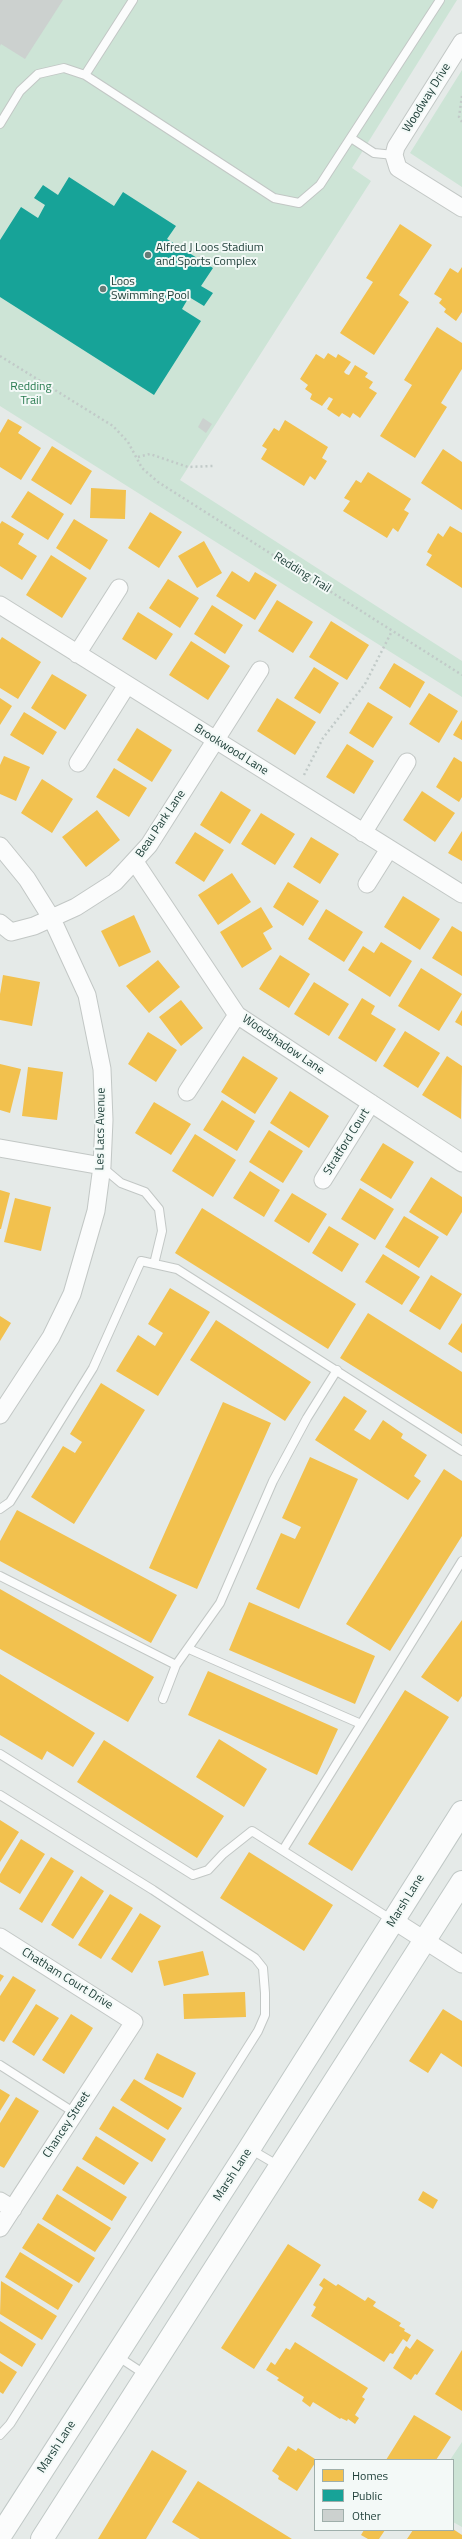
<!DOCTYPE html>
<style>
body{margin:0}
#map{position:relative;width:462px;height:2539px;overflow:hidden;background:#e5eae8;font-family:"Titillium Web",sans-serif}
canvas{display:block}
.legend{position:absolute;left:314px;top:2459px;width:140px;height:72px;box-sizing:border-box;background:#f3f9f7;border:1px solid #9fafab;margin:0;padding:5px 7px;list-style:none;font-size:12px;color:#20403a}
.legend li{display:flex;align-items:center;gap:8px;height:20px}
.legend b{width:20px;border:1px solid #9fafab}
</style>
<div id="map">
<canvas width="462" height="2539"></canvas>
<ul class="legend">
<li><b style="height:11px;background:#f2c14e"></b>Homes</li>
<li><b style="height:11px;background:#17a398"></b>Public</li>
<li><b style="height:11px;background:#ccd1cf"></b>Other</li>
</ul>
</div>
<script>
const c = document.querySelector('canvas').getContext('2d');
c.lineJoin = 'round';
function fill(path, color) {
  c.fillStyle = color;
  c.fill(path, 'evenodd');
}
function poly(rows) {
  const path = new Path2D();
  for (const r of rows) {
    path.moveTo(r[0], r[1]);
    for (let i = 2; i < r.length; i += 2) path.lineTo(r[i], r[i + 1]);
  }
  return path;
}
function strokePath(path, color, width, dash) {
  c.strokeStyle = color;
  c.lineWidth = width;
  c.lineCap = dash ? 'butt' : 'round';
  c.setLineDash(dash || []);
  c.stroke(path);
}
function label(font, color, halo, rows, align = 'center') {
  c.font = font + ' "Titillium Web",sans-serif';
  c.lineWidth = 4;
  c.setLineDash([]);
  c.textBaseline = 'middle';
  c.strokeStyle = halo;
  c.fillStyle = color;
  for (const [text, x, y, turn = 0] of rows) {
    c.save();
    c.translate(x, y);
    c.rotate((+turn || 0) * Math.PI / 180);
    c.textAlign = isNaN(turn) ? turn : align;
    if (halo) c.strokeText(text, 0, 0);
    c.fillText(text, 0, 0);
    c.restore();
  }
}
fill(poly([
 [0,0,457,0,352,168,371,181,180,480,462,661,462,697,0,406],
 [462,70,462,187,410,153],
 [462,2442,462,2527,453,2522,453,2460,450,2460]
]), '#cde4d6');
fill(poly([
 [400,224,432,245,399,295,409,302,374,355,340,333,373,282,366,278],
 [462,267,462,312,456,321,444,312,446,309,439,303,442,299,434,294,450,268,458,273],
 [437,327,462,343,462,369,441,403,447,407,415,458,380,436,412,385,404,380],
 [328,353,336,358,338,354,351,362,344,372,346,374,349,375,355,365,368,373,365,377,373,382,369,388,377,393,360,418,353,413,350,418,342,413,339,417,327,409,333,399,329,397,322,406,310,399,312,394,305,389,308,385,300,379,316,354,324,359],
 [8,419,22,427,18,433,41,448,21,480,0,467,0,433],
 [285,420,328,447,322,458,327,461,315,480,310,476,304,486,261,459,267,449,262,446,274,428,279,431],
 [52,446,92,471,71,505,31,480],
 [443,449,462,462,462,510,421,483],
 [368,472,411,499,404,510,409,513,398,532,393,528,387,538,343,511,350,501,344,498,356,480,361,483],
 [91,488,126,490,125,519,90,518],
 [28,491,64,514,48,540,11,517],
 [150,512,182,532,159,568,128,548],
 [74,519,108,540,90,570,56,548],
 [2,521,24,534,18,544,37,556,22,580,0,566,0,524],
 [450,526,462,533,462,588,426,565,432,555,427,552,438,533,443,537],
 [204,541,222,573,197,588,178,556],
 [51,555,87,578,62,618,26,595],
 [232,571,249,582,255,572,277,585,255,620,216,596],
 [168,579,199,598,180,628,149,608],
 [277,600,313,622,293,653,258,631],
 [212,605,243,625,225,654,194,634],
 [138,612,173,634,156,660,122,639],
 [331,621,369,645,347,680,309,657],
 [2,637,41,662,18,699,0,688,0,640],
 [191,641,230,666,208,700,169,675],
 [394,663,425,682,410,708,379,688],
 [314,667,339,683,320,714,294,698],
 [52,674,87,695,65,730,31,708],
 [429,693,458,711,439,743,409,724],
 [0,698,12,706,0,725],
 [277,698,316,722,295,755,257,731],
 [368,702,393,717,373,748,349,733],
 [24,712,57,732,43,755,10,735],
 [462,720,462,740,453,735],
 [137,728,172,750,152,782,117,760],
 [347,744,374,761,354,794,326,777],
 [4,756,30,767,16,801,0,794,0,765],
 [454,757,462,762,462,797,459,802,436,787],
 [114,768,147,788,129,817,96,797],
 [42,779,73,799,52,833,21,813],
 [221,791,251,810,230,844,200,825],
 [422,791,455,813,435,842,403,820],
 [97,810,120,840,86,867,62,837],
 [261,813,295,834,275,865,241,844],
 [462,831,462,861,448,853],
 [195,832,224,850,204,882,175,863],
 [311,837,339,854,320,884,293,867],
 [232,873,251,902,218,925,198,895],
 [288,882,319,901,303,926,273,907],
 [403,896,440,919,420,950,384,927],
 [261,907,273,927,263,933,272,949,242,968,220,932],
 [326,909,363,932,344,962,308,939],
 [134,915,151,952,119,967,101,931],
 [452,926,462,932,462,976,432,958],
 [381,942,412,961,390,997,348,970,363,946,374,953],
 [280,955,310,974,289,1008,259,989],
 [158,960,180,987,149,1013,126,986],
 [421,968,462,994,439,1031,398,1006],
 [3,975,40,982,32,1026,0,1020,0,994],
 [314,982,349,1004,329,1036,294,1014],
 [362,998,375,1006,371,1014,396,1029,376,1062,338,1038],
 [181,1000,203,1028,181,1046,159,1017],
 [462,1010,462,1026,455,1022],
 [405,1031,440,1053,418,1088,383,1066],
 [148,1032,177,1050,156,1082,128,1064],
 [243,1056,278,1078,255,1114,221,1092],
 [447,1056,462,1066,461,1119,422,1095],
 [0,1064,21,1069,10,1113,0,1110],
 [28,1067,63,1072,57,1120,22,1116],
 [290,1091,329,1116,309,1148,270,1123],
 [222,1100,255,1121,237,1151,203,1130],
 [154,1102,191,1124,171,1155,135,1133],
 [269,1130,303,1151,283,1183,249,1162],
 [195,1134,236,1160,213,1197,172,1171],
 [383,1143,414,1162,391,1199,360,1180],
 [250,1171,280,1190,264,1217,233,1198],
 [431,1177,462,1197,462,1212,447,1236,409,1212],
 [360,1188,394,1209,375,1240,341,1219],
 [0,1190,10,1193,1,1229,0,1229],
 [292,1193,327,1214,309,1243,274,1221],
 [15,1198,51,1207,41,1251,4,1242],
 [202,1208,356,1304,328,1349,175,1253],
 [404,1216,439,1237,419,1268,385,1247],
 [329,1226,359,1244,342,1272,312,1253],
 [383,1254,420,1277,402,1305,365,1282],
 [431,1275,462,1294,440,1330,409,1311],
 [170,1288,210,1312,158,1396,116,1371,138,1335,155,1346,163,1333,148,1324],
 [368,1313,462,1372,462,1434,340,1358],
 [0,1316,11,1323,0,1341],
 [216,1320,311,1382,285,1421,190,1360],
 [462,1323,462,1353,448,1344],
 [101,1383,145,1410,74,1524,31,1497,63,1446,75,1453,82,1442,70,1434],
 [344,1396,367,1411,354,1430,370,1440,383,1420,403,1434,401,1438,427,1455,414,1476,421,1481,408,1500,315,1440],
 [223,1402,271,1423,197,1589,149,1568],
 [310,1457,358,1479,299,1609,256,1589,281,1533,295,1539,301,1527,282,1518],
 [444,1469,462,1481,462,1536,390,1651,346,1624],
 [17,1510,177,1595,151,1643,0,1561,0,1541],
 [0,1589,154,1677,128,1722,0,1649],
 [249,1602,375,1656,355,1704,229,1650],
 [462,1620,462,1696,458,1702,421,1677],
 [208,1671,338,1729,317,1775,188,1715],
 [0,1674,95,1733,73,1767,47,1751,42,1760,0,1735],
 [405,1690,449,1717,352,1871,308,1844],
 [219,1739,267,1769,244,1807,196,1777],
 [104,1740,224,1816,197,1858,77,1782],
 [0,1820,19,1832,0,1862],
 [21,1839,45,1854,20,1894,0,1882,0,1874],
 [249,1852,333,1905,304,1951,220,1898],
 [51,1857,74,1871,42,1923,19,1909],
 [81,1876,104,1891,73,1939,51,1925],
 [110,1894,133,1908,101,1959,78,1945],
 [140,1913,161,1926,132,1973,111,1959],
 [203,1951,209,1975,164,1986,158,1961],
 [0,1974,4,1976,0,1982],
 [13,1976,36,1990,4,2042,0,2040,0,1996],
 [245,1992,246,2017,184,2019,183,1994],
 [36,2004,59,2018,34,2056,12,2042],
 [443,2009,462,2021,462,2067,441,2053,428,2073,409,2061],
 [71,2014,93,2028,64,2074,42,2060],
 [157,2053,196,2073,183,2098,144,2079],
 [134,2079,182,2108,168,2130,120,2100],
 [0,2089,10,2095,0,2111],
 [16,2097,39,2111,4,2168,0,2166,0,2123],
 [113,2106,166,2139,152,2162,99,2129],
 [96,2136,139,2163,124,2185,82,2159],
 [77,2166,127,2197,112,2221,62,2190],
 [423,2191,438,2200,433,2209,418,2200],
 [57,2194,111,2228,95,2252,42,2219],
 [38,2223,95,2258,79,2283,22,2248],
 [288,2244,321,2265,254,2369,221,2348],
 [20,2252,73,2285,58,2310,5,2277],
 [324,2278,336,2286,338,2284,365,2301,368,2297,376,2302,373,2306,401,2323,399,2326,405,2329,404,2331,411,2335,407,2342,403,2339,393,2354,390,2353,384,2362,311,2316,316,2307,313,2305,323,2288,319,2285],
 [1,2281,57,2316,42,2340,0,2314],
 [0,2321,36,2344,22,2367,0,2353],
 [417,2339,434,2350,417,2375,415,2374,411,2380,393,2368,406,2346,410,2349],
 [295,2342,368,2388,362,2397,365,2399,355,2415,359,2418,355,2424,348,2419,347,2421,341,2418,340,2419,313,2402,310,2407,302,2401,304,2397,277,2380,279,2378,266,2370,271,2362,275,2365,286,2348,290,2350],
 [462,2350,462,2411,435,2394],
 [0,2361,17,2372,3,2394,0,2392],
 [414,2415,451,2437,436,2460,386,2460],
 [288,2446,296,2451,298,2448,315,2459,315,2463,297,2491,278,2479,279,2476,272,2471],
 [152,2450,187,2471,146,2539,98,2539],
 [198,2481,292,2539,200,2539,172,2522],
 [453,2529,462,2535,462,2539,407,2539,413,2530],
 [364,2530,385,2530,379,2539,368,2539,361,2535]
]), '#f2c14e');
fill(poly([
 [69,177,114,206,123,192,176,226,167,239,213,268,201,286,213,293,204,306,189,297,182,309,201,321,154,395,0,297,0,240,21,207,38,218,45,205,34,198,43,185,58,195]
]), '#17a398');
fill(poly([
 [0,0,63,0,25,59,1,44,0,46],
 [203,418,212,424,206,433,198,427]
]), '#ccd1cf');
const lane = poly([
 [133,0,85,75,274,198,299,203,320,185,440,0],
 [0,124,20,91,38,74,64,68,85,75],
 [351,138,374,153,394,155],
 [102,1167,121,1183,145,1192,159,1209,162,1231,154,1264],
 [0,1509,10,1502,93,1368,141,1261,177,1269,462,1451],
 [0,1576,176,1665],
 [189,1649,361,1724],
 [163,1699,176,1665,220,1603,273,1481,307,1418,337,1370],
 [0,1754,193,1875,208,1870,223,1854,252,1831,392,1920],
 [0,1795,153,1890,255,1958,263,1968,265,1993,265,2015,258,2031,10,2424,0,2435],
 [283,1850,462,1561],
 [0,2065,75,2113],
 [250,2149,279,2166],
 [117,2356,146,2375]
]);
const street = poly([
 [462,42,396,147,394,155,398,168,462,208],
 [0,605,462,894],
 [77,654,119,588],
 [78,763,127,685],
 [363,833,407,762],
 [0,846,27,879,52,919,87,995,102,1069,104,1120,102,1166,96,1211,72,1294,51,1337,0,1415],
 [135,862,237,1015,462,1163],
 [367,884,389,849],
 [0,923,11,932,34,926,76,907,115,882,149,845,260,670],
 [187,1092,237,1015],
 [0,1148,102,1166],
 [323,1180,371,1103],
 [393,1920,462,1964],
 [0,1937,134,2022,0,2228],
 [0,2201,13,2209]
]);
const secondary = poly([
 [0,2536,249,2149,462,1812],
 [42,2539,462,1882]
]);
strokePath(lane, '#c2c7c5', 10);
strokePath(street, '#c2c7c5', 19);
strokePath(secondary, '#c0c8c6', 24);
strokePath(poly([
 [462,96,459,117,462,122],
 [0,356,113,426,128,442,142,468,158,482,462,675],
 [138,457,150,454,188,467,213,466],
 [304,775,323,738,365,684,392,631]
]), '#c1cac8', 2.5, [2, 3]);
strokePath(lane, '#fbfcfc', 8);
strokePath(street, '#fbfcfc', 17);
strokePath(secondary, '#fbfcfc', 22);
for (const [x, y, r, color] of [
 [148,255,4,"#657c77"],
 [103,289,4,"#657c77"]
]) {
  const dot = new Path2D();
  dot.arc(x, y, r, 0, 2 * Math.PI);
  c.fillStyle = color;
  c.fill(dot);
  strokePath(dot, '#f3f9f7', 1.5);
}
label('12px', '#20403a', '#f3f9f7', [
 ["Woodway Drive",427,98,-58],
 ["Redding Trail",302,573,32],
 ["Brookwood Lane",231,750,32],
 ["Beau Park Lane",161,824,-56],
 ["Woodshadow Lane",283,1045,34],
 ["Les Lacs Avenue",101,1129,-89],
 ["Stratford Court",347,1142,-58],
 ["Marsh Lane",406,1901,-58],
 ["Chatham Court Drive",67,1979,32],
 ["Chancey Street",67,2125,-57],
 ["Marsh Lane",233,2175,-57],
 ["Marsh Lane",57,2447,-57]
]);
label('12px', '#20403a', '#f3f9f7', [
 ["Alfred J Loos Stadium",156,248],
 ["and Sports Complex",156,262],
 ["Loos",111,282],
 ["Swimming Pool",111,296]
], 'left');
label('12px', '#277a4f', '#f3f9f7', [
 ["Redding",31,387],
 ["Trail",31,401]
]);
</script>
